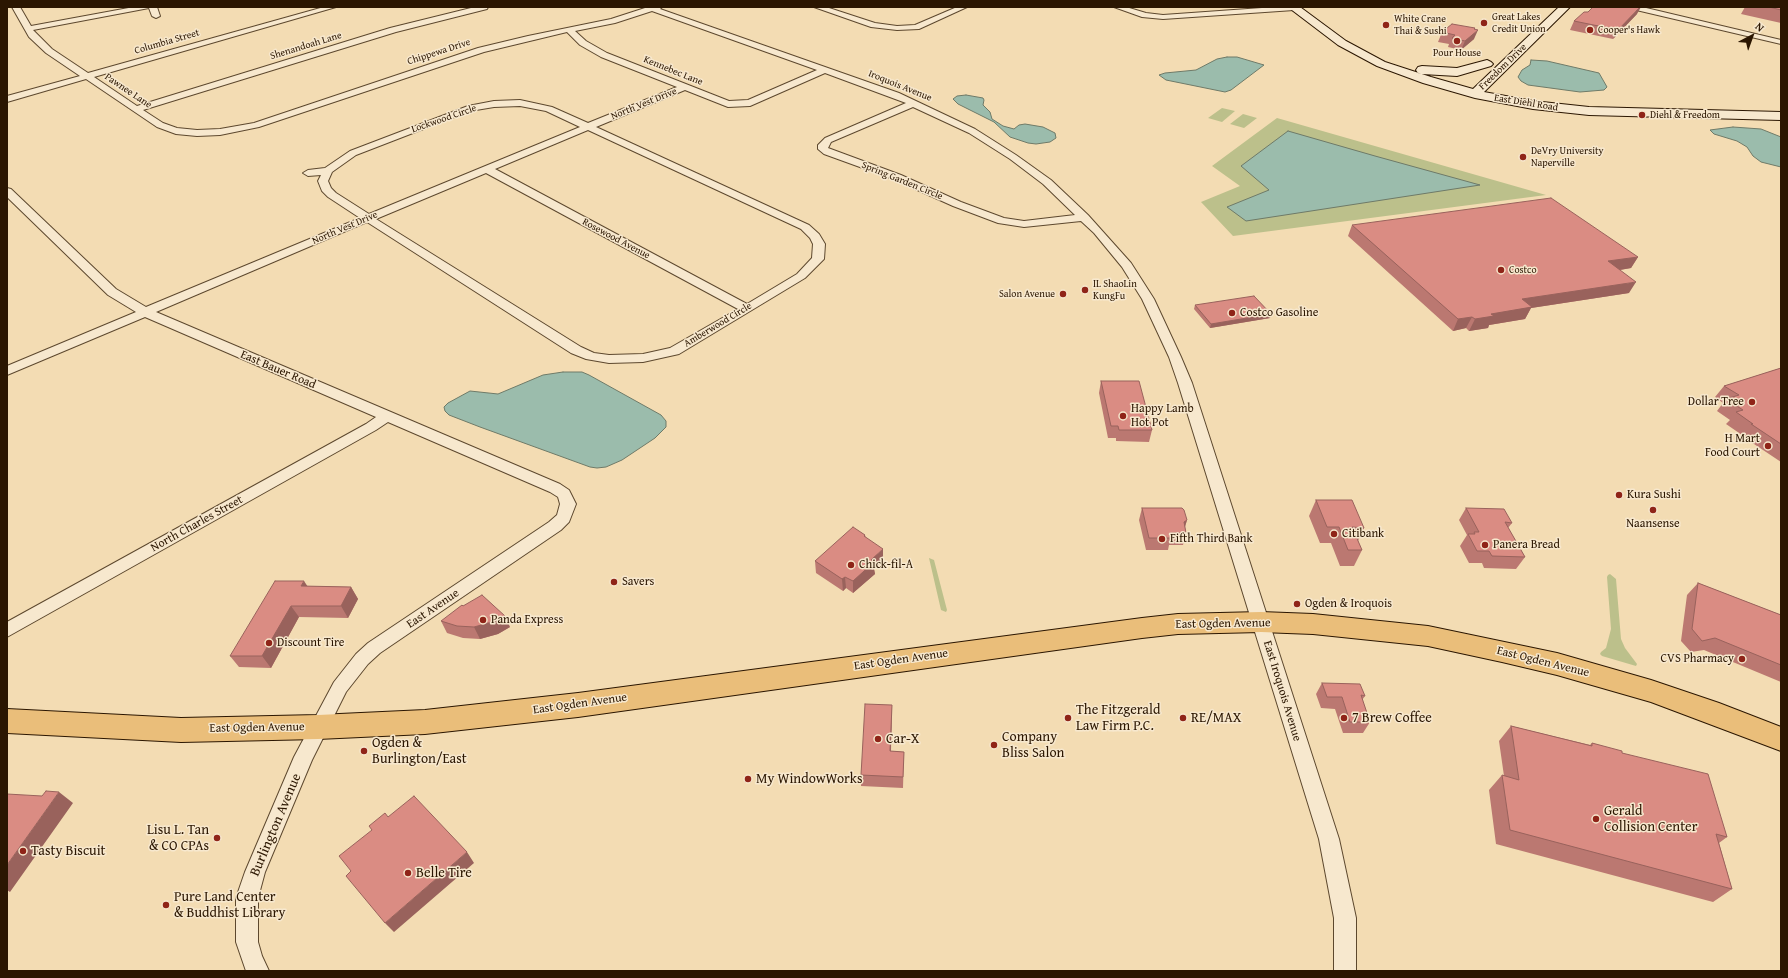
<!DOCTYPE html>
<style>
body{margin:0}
#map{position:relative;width:1788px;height:978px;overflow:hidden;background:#f3dcb3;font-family:"Gentium Book Plus",serif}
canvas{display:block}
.frame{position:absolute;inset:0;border:8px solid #2b1601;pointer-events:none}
.north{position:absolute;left:1732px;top:16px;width:40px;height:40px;-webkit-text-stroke:3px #f7e8ce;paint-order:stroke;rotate:41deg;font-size:11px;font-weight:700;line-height:16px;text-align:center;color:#2b1601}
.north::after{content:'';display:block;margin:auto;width:14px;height:18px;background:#2b1601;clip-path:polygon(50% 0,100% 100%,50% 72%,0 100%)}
</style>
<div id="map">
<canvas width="1788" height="978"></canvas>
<div class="frame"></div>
<div class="north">N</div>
</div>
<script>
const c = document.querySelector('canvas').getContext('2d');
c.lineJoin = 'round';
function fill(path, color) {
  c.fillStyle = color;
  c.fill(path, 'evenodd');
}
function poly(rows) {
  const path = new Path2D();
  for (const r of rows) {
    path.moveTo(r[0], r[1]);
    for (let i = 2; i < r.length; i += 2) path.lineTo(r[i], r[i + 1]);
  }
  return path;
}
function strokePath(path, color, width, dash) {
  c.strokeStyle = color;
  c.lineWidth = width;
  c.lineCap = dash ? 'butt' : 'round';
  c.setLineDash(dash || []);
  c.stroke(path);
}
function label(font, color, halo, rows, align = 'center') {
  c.font = font + ' "Gentium Book Plus",serif';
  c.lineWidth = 3;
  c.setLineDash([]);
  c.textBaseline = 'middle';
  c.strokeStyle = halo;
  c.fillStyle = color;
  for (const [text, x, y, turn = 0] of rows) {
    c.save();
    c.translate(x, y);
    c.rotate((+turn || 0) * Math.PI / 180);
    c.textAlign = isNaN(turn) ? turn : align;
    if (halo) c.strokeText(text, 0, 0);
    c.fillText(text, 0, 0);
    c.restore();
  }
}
fill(poly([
 [1222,108,1235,111,1222,122,1208,118],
 [1243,114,1257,118,1244,128,1230,124],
 [1277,118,1546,195,1233,236,1201,202,1240,186,1212,166],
 [929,558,934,560,947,610,946,612,941,610],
 [1610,574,1616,579,1621,639,1625,648,1637,664,1636,666,1602,656,1600,654,1601,652,1606,648,1611,629,1607,577,1608,575]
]), '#bcc08b');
const water = poly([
 [1227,57,1237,57,1264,65,1231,90,1225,92,1166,80,1159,75,1165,73,1196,70,1217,59,1227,57],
 [1531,60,1547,61,1599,73,1607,87,1604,90,1580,92,1528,85,1521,81,1518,77,1522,70,1530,65,1531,60],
 [966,95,983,98,984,100,983,105,990,112,992,119,1003,126,1014,129,1019,125,1025,124,1043,127,1055,133,1056,138,1050,142,1036,144,1028,143,1010,137,994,122,958,104,953,99,957,96,966,95],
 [1733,127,1761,129,1781,137,1781,167,1761,162,1753,156,1747,147,1737,141,1714,134,1710,130,1733,127],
 [1288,131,1375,156,1480,185,1246,221,1227,207,1269,190,1241,166,1288,131],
 [563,372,582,372,589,375,661,415,666,421,666,427,655,438,622,460,606,467,597,468,590,467,480,427,449,415,445,411,444,407,448,403,470,391,498,394,543,375,563,372]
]);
fill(water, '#9bbcac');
strokePath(water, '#6e7a68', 1);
const street = poly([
 [12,7,20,7,31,26,134,7,157,7,160,16,156,18,152,16,149,8,33,30,52,49,88,73,324,7,336,7,94,77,137,106,390,28,475,7,488,7,487,9,396,32,143,110,163,123,177,128,197,130,220,129,254,123,478,48,528,36,611,19,645,8,644,7,662,7,660,9,899,93,975,129,1016,155,1051,180,1088,215,1131,263,1154,299,1181,357,1192,383,1339,839,1356,918,1356,971,1334,971,1334,918,1319,839,1178,383,1169,357,1142,299,1122,267,1094,233,1081,221,1024,227,998,223,953,206,893,179,824,154,818,149,818,145,825,138,906,103,825,73,750,106,728,107,685,90,596,127,809,225,819,234,825,244,824,259,805,278,679,354,643,362,609,363,586,359,571,353,367,222,156,312,560,484,569,490,576,504,569,522,561,530,380,653,368,664,346,692,312,760,265,872,258,898,258,942,262,956,269,971,246,971,236,942,236,898,245,872,294,757,334,682,356,654,368,643,549,522,557,515,560,504,558,497,550,492,388,422,376,430,7,637,7,622,366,424,376,417,145,317,7,375,7,366,136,312,108,295,7,197,7,188,11,189,116,289,146,307,360,218,328,197,322,191,318,181,321,175,308,176,303,173,308,170,325,168,350,151,468,106,494,101,520,100,552,107,588,123,677,87,601,57,580,45,567,32,484,52,259,127,220,135,197,136,176,134,157,127,86,79,7,102,7,96,80,76,46,53,29,37,12,7],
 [652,11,817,70,748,100,729,101,607,53,586,41,575,31,615,23,652,11],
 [520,106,546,111,580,127,369,214,336,193,331,188,328,181,332,172,356,155,470,111,494,107,520,106],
 [913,107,969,133,1010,159,1043,184,1075,215,1024,221,1004,218,961,202,901,175,828,148,831,142,913,107],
 [588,130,801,229,810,238,813,244,812,258,797,274,747,304,495,169,588,130],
 [486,173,738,309,670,348,643,354,609,355,594,353,581,347,376,219,486,173],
 [814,7,826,7,875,23,897,26,915,25,957,7,967,7,919,29,897,30,871,27,814,7],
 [1114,7,1126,7,1146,13,1163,15,1276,7,1298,8,1294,10,1163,19,1142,17,1114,7],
 [1628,7,1642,7,1781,40,1781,44,1632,9,1628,7]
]);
const secondary = poly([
 [1288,7,1300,7,1346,41,1385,62,1431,77,1473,89,1559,7,1570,7,1484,92,1533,101,1589,107,1781,112,1781,120,1589,115,1533,109,1475,98,1423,83,1377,66,1338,45,1288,7],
 [1487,60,1491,62,1493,64,1491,66,1457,76,1422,74,1418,73,1416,70,1418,67,1422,66,1457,68,1487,60]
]);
const primary = poly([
 [1261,612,1313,614,1428,626,1557,653,1651,680,1719,703,1781,727,1781,751,1651,702,1557,675,1502,662,1428,646,1313,634,1261,632,1178,634,1142,638,578,717,425,734,318,739,181,742,7,733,7,709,181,718,318,715,425,710,578,693,1142,618,1178,614,1261,612]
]);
strokePath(street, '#5d482e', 2);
strokePath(secondary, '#2b1601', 2);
strokePath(primary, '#2b1601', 2);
fill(street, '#f7e8ce');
fill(secondary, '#f7e8ce');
fill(primary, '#eabe7a');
fill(poly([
 [1745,7,1781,7,1781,23,1741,14],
 [1637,14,1613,39,1570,30,1574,21],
 [1475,28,1474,39,1461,50,1448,47,1449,44,1438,42,1442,32],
 [1352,225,1638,257,1631,268,1620,270,1629,293,1531,308,1525,319,1489,325,1488,328,1469,331,1466,328,1453,331,1348,236],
 [1195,305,1271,314,1270,318,1210,328,1194,309],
 [1781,368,1781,462,1742,436,1742,435,1726,424,1730,420,1717,411,1723,403,1715,397,1724,386],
 [1101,381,1152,430,1149,442,1116,441,1116,438,1108,438,1099,393],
 [1316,500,1364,528,1358,541,1362,550,1354,566,1340,566,1331,543,1320,543,1309,516],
 [1142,508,1187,520,1185,527,1186,533,1183,545,1169,545,1168,550,1146,550,1139,520],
 [1466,508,1512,523,1508,528,1525,557,1516,569,1484,568,1482,563,1469,563,1460,546,1467,535,1459,520],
 [865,535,866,538,883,561,874,569,875,574,853,593,846,588,843,591,816,573,815,561],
 [1698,583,1781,615,1781,682,1704,650,1691,652,1681,641,1687,595],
 [307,586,351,587,358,599,348,618,299,617,271,668,239,667,230,656],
 [441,621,510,627,498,634,480,639,463,638,447,633],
 [1322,683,1365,696,1362,700,1370,722,1363,733,1343,733,1335,709,1321,708,1316,694],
 [892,705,891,751,904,752,903,788,861,786,861,775],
 [1511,726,1590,745,1592,743,1622,753,1727,837,1719,843,1732,889,1713,902,1496,844,1489,790,1502,775,1504,776,1499,741]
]), '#bb7871');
fill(poly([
 [1640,7,1641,7,1637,14,1613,39,1618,30],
 [1475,28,1472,35,1478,30,1474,39,1461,50,1465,41],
 [1638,257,1631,268,1601,273,1608,261],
 [1636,282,1629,293,1531,308,1525,319,1489,325,1488,328,1469,331,1475,319,1491,314,1522,299],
 [1271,314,1270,318,1210,328,1211,324],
 [1472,317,1466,328,1453,331,1458,319],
 [1187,520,1183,532,1180,534,1184,522],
 [883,549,883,561,874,569,875,574,853,593,853,581,871,560],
 [845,577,846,588,843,591,842,579],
 [304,581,312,593,301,586],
 [351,587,358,599,348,618,341,606],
 [291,606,299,617,271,668,262,656],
 [505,616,510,627,498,634,480,639,474,627],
 [892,705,892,716,890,762,890,751],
 [59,792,73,803,10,892,7,890,7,865],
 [467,852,474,863,394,932,385,923]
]), '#99625c');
const building = poly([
 [1593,7,1640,7,1618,30,1574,21,1584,12,1588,12,1593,7],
 [1769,7,1781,7,1781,10,1769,7],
 [1452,24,1475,28,1474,29,1478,30,1465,41,1452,38,1455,35,1442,32,1452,24],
 [1551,198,1638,257,1608,261,1636,282,1522,299,1532,307,1491,314,1494,316,1475,319,1472,317,1458,319,1352,225,1551,198],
 [1254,296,1271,314,1211,324,1195,305,1254,296],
 [1781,368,1781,444,1751,424,1753,424,1736,412,1743,410,1726,399,1739,395,1724,386,1781,368],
 [1101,381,1139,381,1152,430,1119,430,1118,426,1111,426,1101,381],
 [1316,500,1352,500,1364,528,1352,527,1362,550,1348,550,1339,527,1327,527,1316,500],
 [1142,508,1182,508,1184,510,1187,520,1184,522,1186,533,1170,533,1172,538,1149,538,1142,508],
 [1466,508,1504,509,1512,523,1505,522,1525,557,1492,556,1489,551,1477,551,1468,534,1475,534,1474,532,1479,532,1466,508],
 [853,527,865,535,864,536,883,549,871,560,874,562,853,581,845,577,842,579,815,561,853,527],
 [275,581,304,581,301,586,351,587,341,606,291,606,262,656,230,656,275,581],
 [1698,583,1781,615,1781,665,1715,638,1702,641,1692,629,1698,583],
 [482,595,505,616,492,622,474,627,457,626,441,621,462,605,463,606,482,595],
 [1322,683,1360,684,1365,696,1361,695,1370,722,1350,722,1342,697,1327,697,1322,683],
 [865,704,892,705,890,751,904,752,903,777,861,775,865,704],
 [1511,726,1592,746,1592,743,1622,751,1622,753,1708,774,1727,837,1716,834,1732,889,1510,830,1502,775,1519,780,1511,726],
 [46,791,59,792,7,865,7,794,42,796,46,791],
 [414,796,467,852,385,923,346,876,351,871,339,856,372,830,369,826,385,813,388,817,414,796]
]);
fill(building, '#da8c83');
strokePath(building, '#99625c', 1);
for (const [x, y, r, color] of [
 [1484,23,4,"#8f2418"],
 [1386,25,4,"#8f2418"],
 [1590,30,4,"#8f2418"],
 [1457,41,4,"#8f2418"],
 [1642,115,4,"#8f2418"],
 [1523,157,4,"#8f2418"],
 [1501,270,4,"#8f2418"],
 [1085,290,4,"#8f2418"],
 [1063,294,4,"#8f2418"],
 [1232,313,4,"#8f2418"],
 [1752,402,4,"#8f2418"],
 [1123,416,4,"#8f2418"],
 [1768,446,4,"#8f2418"],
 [1619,495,4,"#8f2418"],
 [1653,510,4,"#8f2418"],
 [1334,534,4,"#8f2418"],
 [1162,539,4,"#8f2418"],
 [1485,545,4,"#8f2418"],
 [851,565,4,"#8f2418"],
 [614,582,4,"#8f2418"],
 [1297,604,4,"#8f2418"],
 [483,620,4,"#8f2418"],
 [269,643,4,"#8f2418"],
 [1742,659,4,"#8f2418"],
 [1068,718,4,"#8f2418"],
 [1183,718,4,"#8f2418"],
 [1344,718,4,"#8f2418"],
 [878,739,4,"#8f2418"],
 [994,745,4,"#8f2418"],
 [364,751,4,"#8f2418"],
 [748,779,4,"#8f2418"],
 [1596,819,4,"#8f2418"],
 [217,838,4,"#8f2418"],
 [23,851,4,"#8f2418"],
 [408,873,4,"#8f2418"],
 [166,905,4,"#8f2418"]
]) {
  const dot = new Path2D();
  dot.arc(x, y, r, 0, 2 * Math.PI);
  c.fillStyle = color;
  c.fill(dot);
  strokePath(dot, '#f7e8ce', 1.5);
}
label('10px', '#2b1601', '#f7e8ce', [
 ["Great Lakes",1492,17],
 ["Credit Union",1492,29],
 ["White Crane",1394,19],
 ["Thai & Sushi",1394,31],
 ["Cooper's Hawk",1598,30],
 ["Pour House",1457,53,"center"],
 ["Diehl & Freedom",1650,115],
 ["DeVry University",1531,151],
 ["Naperville",1531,163],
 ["Costco",1509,270],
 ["IL ShaoLin",1093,284],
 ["KungFu",1093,296],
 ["Salon Avenue",1055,294,"right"]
], 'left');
label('10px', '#2b1601', '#f7e8ce', [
 ["Columbia Street",167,42,-16],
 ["Shenandoah Lane",306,46,-17],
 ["Chippewa Drive",439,52,-18],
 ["Freedom Drive",1503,67,-44],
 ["Kennebec Lane",673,71,22],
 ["Iroquois Avenue",900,86,22],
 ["Pawnee Lane",128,91,34],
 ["East Diehl Road",1526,103,9],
 ["North Vest Drive",644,104,-22],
 ["Lockwood Circle",444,119,-19],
 ["Spring Garden Circle",902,181,22],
 ["North Vest Drive",345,228,-23],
 ["Rosewood Avenue",616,239,28],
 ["Amberwood Circle",718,325,-31]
]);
label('12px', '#2b1601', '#f7e8ce', [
 ["Costco Gasoline",1240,313],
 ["Dollar Tree",1744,402,"right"],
 ["Happy Lamb",1131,409],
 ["Hot Pot",1131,423],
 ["H Mart",1760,439,"right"],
 ["Food Court",1760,453,"right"],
 ["Kura Sushi",1627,495],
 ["Naansense",1653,524,"center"],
 ["Citibank",1342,534],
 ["Fifth Third Bank",1170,539],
 ["Panera Bread",1493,545],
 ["Chick-fil-A",859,565],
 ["Savers",622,582],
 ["Ogden & Iroquois",1305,604],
 ["Panda Express",491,620],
 ["Discount Tire",277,643],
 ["CVS Pharmacy",1734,659,"right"]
], 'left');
label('12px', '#2b1601', '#f7e8ce', [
 ["East Bauer Road",278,370,23],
 ["North Charles Street",197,524,-29],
 ["East Avenue",433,609,-34],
 ["East Ogden Avenue",1223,624,-1],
 ["East Ogden Avenue",901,660,-8],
 ["East Ogden Avenue",1543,662,14],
 ["East Iroquois Avenue",1282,691,73],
 ["East Ogden Avenue",580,704,-8],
 ["East Ogden Avenue",257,728,-1]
]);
label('14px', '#2b1601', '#f7e8ce', [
 ["The Fitzgerald",1076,710],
 ["Law Firm P.C.",1076,726],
 ["RE/MAX",1191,718],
 ["7 Brew Coffee",1352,718],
 ["Company",1002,737],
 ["Bliss Salon",1002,753],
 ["Car-X",886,739],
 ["Ogden &",372,743],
 ["Burlington/East",372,759],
 ["My WindowWorks",756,779],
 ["Gerald",1604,811],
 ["Collision Center",1604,827],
 ["Lisu L. Tan",209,830,"right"],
 ["& CO CPAs",209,846,"right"],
 ["Tasty Biscuit",31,851],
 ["Belle Tire",416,873],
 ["Pure Land Center",174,897],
 ["& Buddhist Library",174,913]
], 'left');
label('14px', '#2b1601', '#f7e8ce', [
 ["Burlington Avenue",276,825,-67]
]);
</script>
